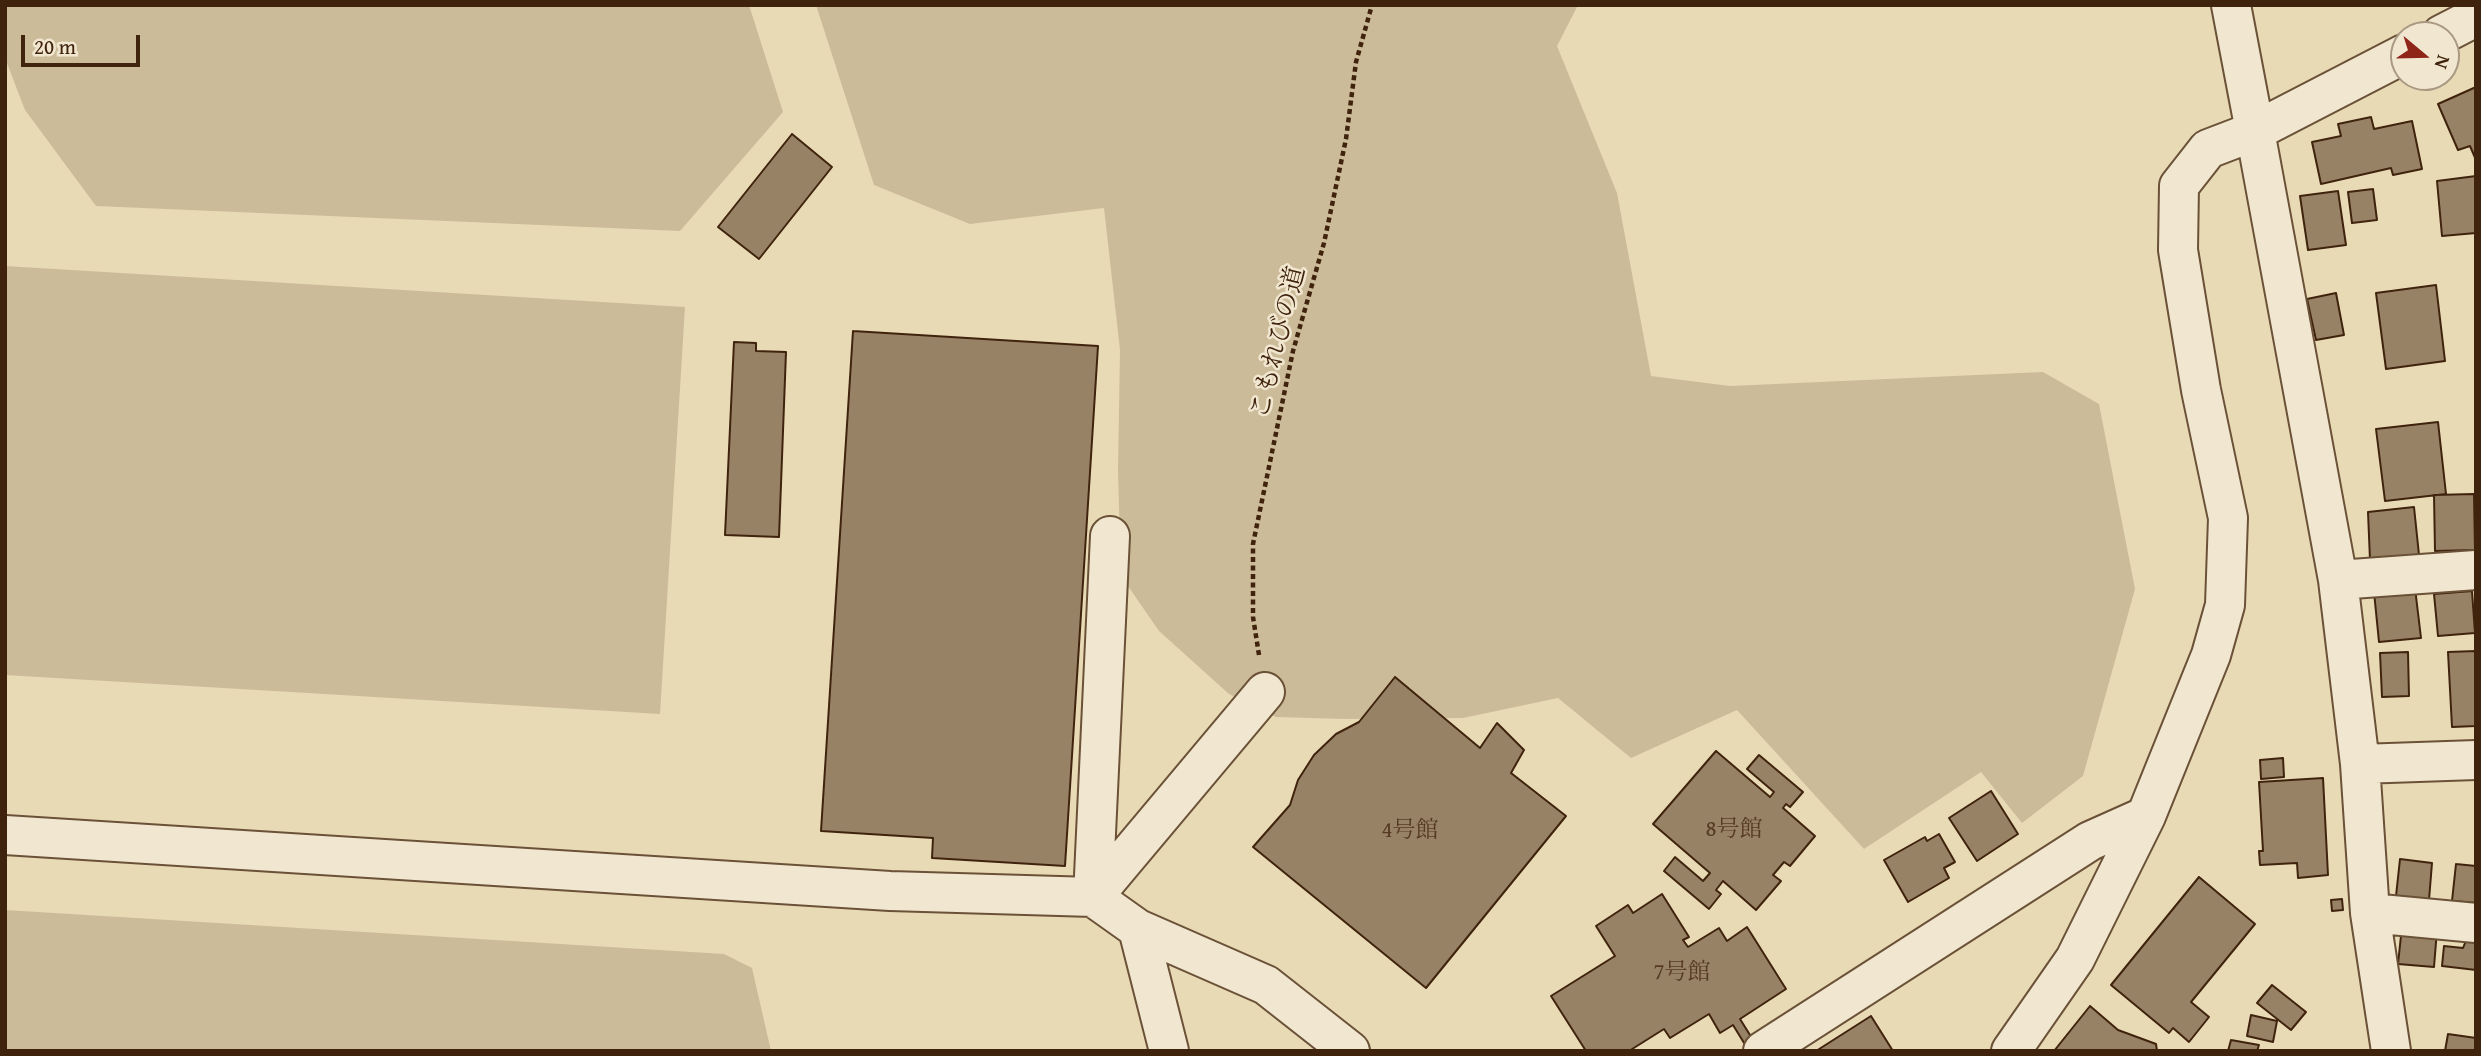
<!DOCTYPE html>
<meta charset="utf-8">
<style>
body{margin:0}
#map{position:relative;width:2481px;height:1056px;overflow:hidden;background:#e9dab6;font-family:"Gentium Book Plus",serif}
canvas{display:block}
.frame{position:absolute;inset:0;border:7px solid #40230d;pointer-events:none}
.north{position:absolute;left:2390px;top:21px;width:70px;height:70px;box-sizing:border-box;background:#f1e7d0;border:2px solid #aa9982;border-radius:50%;rotate:109deg;font-size:19px;font-weight:700;line-height:28px;text-align:center;color:#40230d}
.north::after{content:'';display:block;margin:auto;width:24px;height:32px;background:#8f2418;clip-path:polygon(50% 0,100% 100%,50% 72%,0 100%)}
.scale{position:absolute;left:21px;top:35px;width:119px;height:32px;box-sizing:border-box;border:4px solid #40230d;border-top:0;padding-left:9px;font-size:21px;line-height:24px;white-space:nowrap;color:#40230d;-webkit-text-stroke:5px #f1e7d0;paint-order:stroke}
</style>
<div id="map">
<canvas width="2481" height="1056"></canvas>
<div class="frame"></div>
<div class="north">N</div>
<div class="scale">20 m</div>
</div>
<script>
const c = document.querySelector('canvas').getContext('2d');
c.lineJoin = 'round';
function fill(path, color) {
  c.fillStyle = color;
  c.fill(path, 'evenodd');
}
function poly(rows) {
  const path = new Path2D();
  for (const r of rows) {
    path.moveTo(r[0], r[1]);
    for (let i = 2; i < r.length; i += 2) path.lineTo(r[i], r[i + 1]);
  }
  return path;
}
function strokePath(path, color, width, dash) {
  c.strokeStyle = color;
  c.lineWidth = width;
  c.lineCap = dash ? 'butt' : 'round';
  c.setLineDash(dash || []);
  c.stroke(path);
}
function label(font, color, halo, rows, align = 'center') {
  c.font = font + ' "Gentium Book Plus","Noto Serif JP",serif';
  c.lineWidth = 5;
  c.setLineDash([]);
  c.textBaseline = 'middle';
  c.strokeStyle = halo;
  c.fillStyle = color;
  for (const [text, x, y, turn = 0] of rows) {
    c.save();
    c.translate(x, y);
    c.rotate((+turn || 0) * Math.PI / 180);
    c.textAlign = isNaN(turn) ? turn : align;
    if (halo) c.strokeText(text, 0, 0);
    c.fillText(text, 0, 0);
    c.restore();
  }
}
fill(poly([
 [5,5,749,5,783,112,680,231,96,206,25,110,5,58],
 [816,5,1578,5,1557,46,1617,193,1651,376,1730,386,2043,372,2099,404,2135,589,2083,776,2022,823,1981,772,1864,849,1737,710,1631,758,1558,698,1463,718,1346,719,1276,717,1229,694,1159,631,1121,576,1118,471,1120,350,1104,208,970,224,874,185],
 [5,266,685,307,660,714,5,675],
 [5,910,724,954,752,968,771,1051,5,1051]
]), '#cb9');
const building = poly([
 [2476,87,2476,160,2470,146,2458,150,2438,104,2476,87],
 [2371,117,2374,129,2412,121,2422,169,2393,175,2391,168,2321,184,2312,142,2341,136,2338,124,2371,117],
 [792,134,832,167,759,259,718,227,792,134],
 [2476,176,2476,233,2442,236,2437,181,2476,176],
 [2373,189,2377,220,2352,223,2348,192,2373,189],
 [2338,191,2346,245,2308,250,2300,196,2338,191],
 [2436,285,2445,361,2386,369,2376,293,2436,285],
 [2336,293,2344,335,2316,340,2307,299,2336,293],
 [853,331,1098,346,1065,866,932,858,933,838,821,831,853,331],
 [734,342,756,343,756,351,786,352,779,537,725,535,734,342],
 [2438,422,2446,494,2385,501,2376,429,2438,422],
 [2474,494,2475,550,2435,551,2434,495,2474,494],
 [2414,507,2419,555,2370,560,2368,512,2414,507],
 [2415,588,2421,638,2379,642,2374,592,2415,588],
 [2472,591,2475,633,2438,636,2434,594,2472,591],
 [2476,651,2476,726,2452,727,2448,652,2476,651],
 [2408,652,2409,696,2382,697,2380,653,2408,652],
 [1395,677,1480,748,1497,723,1524,750,1511,773,1566,816,1426,988,1253,847,1290,805,1298,780,1314,755,1336,734,1359,722,1395,677],
 [1716,751,1770,797,1774,792,1747,769,1759,755,1803,792,1790,807,1786,804,1783,808,1815,836,1790,866,1784,862,1773,875,1781,881,1756,910,1723,881,1716,890,1721,894,1709,909,1664,871,1675,857,1703,881,1710,873,1653,824,1716,751],
 [2283,758,2284,777,2261,779,2260,760,2283,758],
 [2323,778,2328,875,2298,878,2297,863,2260,865,2259,851,2263,851,2259,782,2323,778],
 [1991,791,2018,834,1977,861,1949,818,1991,791],
 [1939,834,1955,862,1944,868,1949,878,1908,902,1884,860,1925,837,1927,841,1939,834],
 [2400,859,2432,863,2429,900,2396,896,2400,859],
 [2456,864,2476,866,2476,903,2452,901,2456,864],
 [2199,877,2255,924,2191,1002,2209,1017,2189,1042,2173,1028,2169,1033,2111,985,2199,877],
 [1662,894,1689,937,1683,940,1688,947,1719,928,1727,941,1747,927,1786,989,1740,1019,1760,1051,1749,1051,1733,1025,1720,1033,1709,1014,1670,1038,1664,1029,1629,1051,1586,1051,1551,996,1615,956,1596,926,1628,905,1633,913,1662,894],
 [2342,899,2343,910,2332,911,2331,900,2342,899],
 [2402,926,2437,930,2434,967,2398,964,2402,926],
 [2469,933,2476,934,2476,970,2442,966,2444,946,2463,948,2469,933],
 [2272,985,2306,1012,2291,1030,2257,1003,2272,985],
 [2090,1006,2118,1030,2156,1044,2157,1051,2054,1051,2090,1006],
 [2251,1015,2277,1021,2273,1042,2247,1036,2251,1015],
 [1871,1016,1893,1051,1816,1051,1871,1016],
 [2448,1034,2476,1038,2476,1051,2445,1051,2448,1034],
 [2231,1040,2259,1045,2257,1051,2228,1051,2231,1040]
]);
fill(building, '#988265');
strokePath(building, '#40230d', 2);
const minor = poly([
 [2441,35,2476,17],
 [2338,580,2476,570],
 [2360,764,2476,760],
 [5,835,890,891,1093,897,1138,929,1266,985,1350,1051],
 [1093,897,1110,536],
 [1093,897,1265,692],
 [2370,913,2476,923],
 [1138,929,1169,1051],
 [1763,1051,2090,841,2146,816],
 [2011,1051,2075,959,2146,816,2211,655,2225,605,2228,518,2201,390,2178,250,2179,186,2208,149,2255,131,2231,5],
 [2391,1051,2370,913,2360,764,2338,580,2255,131,2404,54]
]);
strokePath(minor, '#6a5137', 42);
strokePath(poly([
 [1259,655,1253,617,1253,544,1293,351,1324,243,1346,139,1356,62,1372,5]
]), '#40230d', 4.5, [5, 3.5]);
strokePath(minor, '#f1e7d0', 38);
label('23px', '#563b23', null, [
 ["8号館",1734,830],
 ["4号館",1410,831],
 ["7号館",1682,973]
]);
label('26px', '#40230d', '#f1e7d0', [
 ["こもれびの道",1279,343,-76]
]);
</script>
